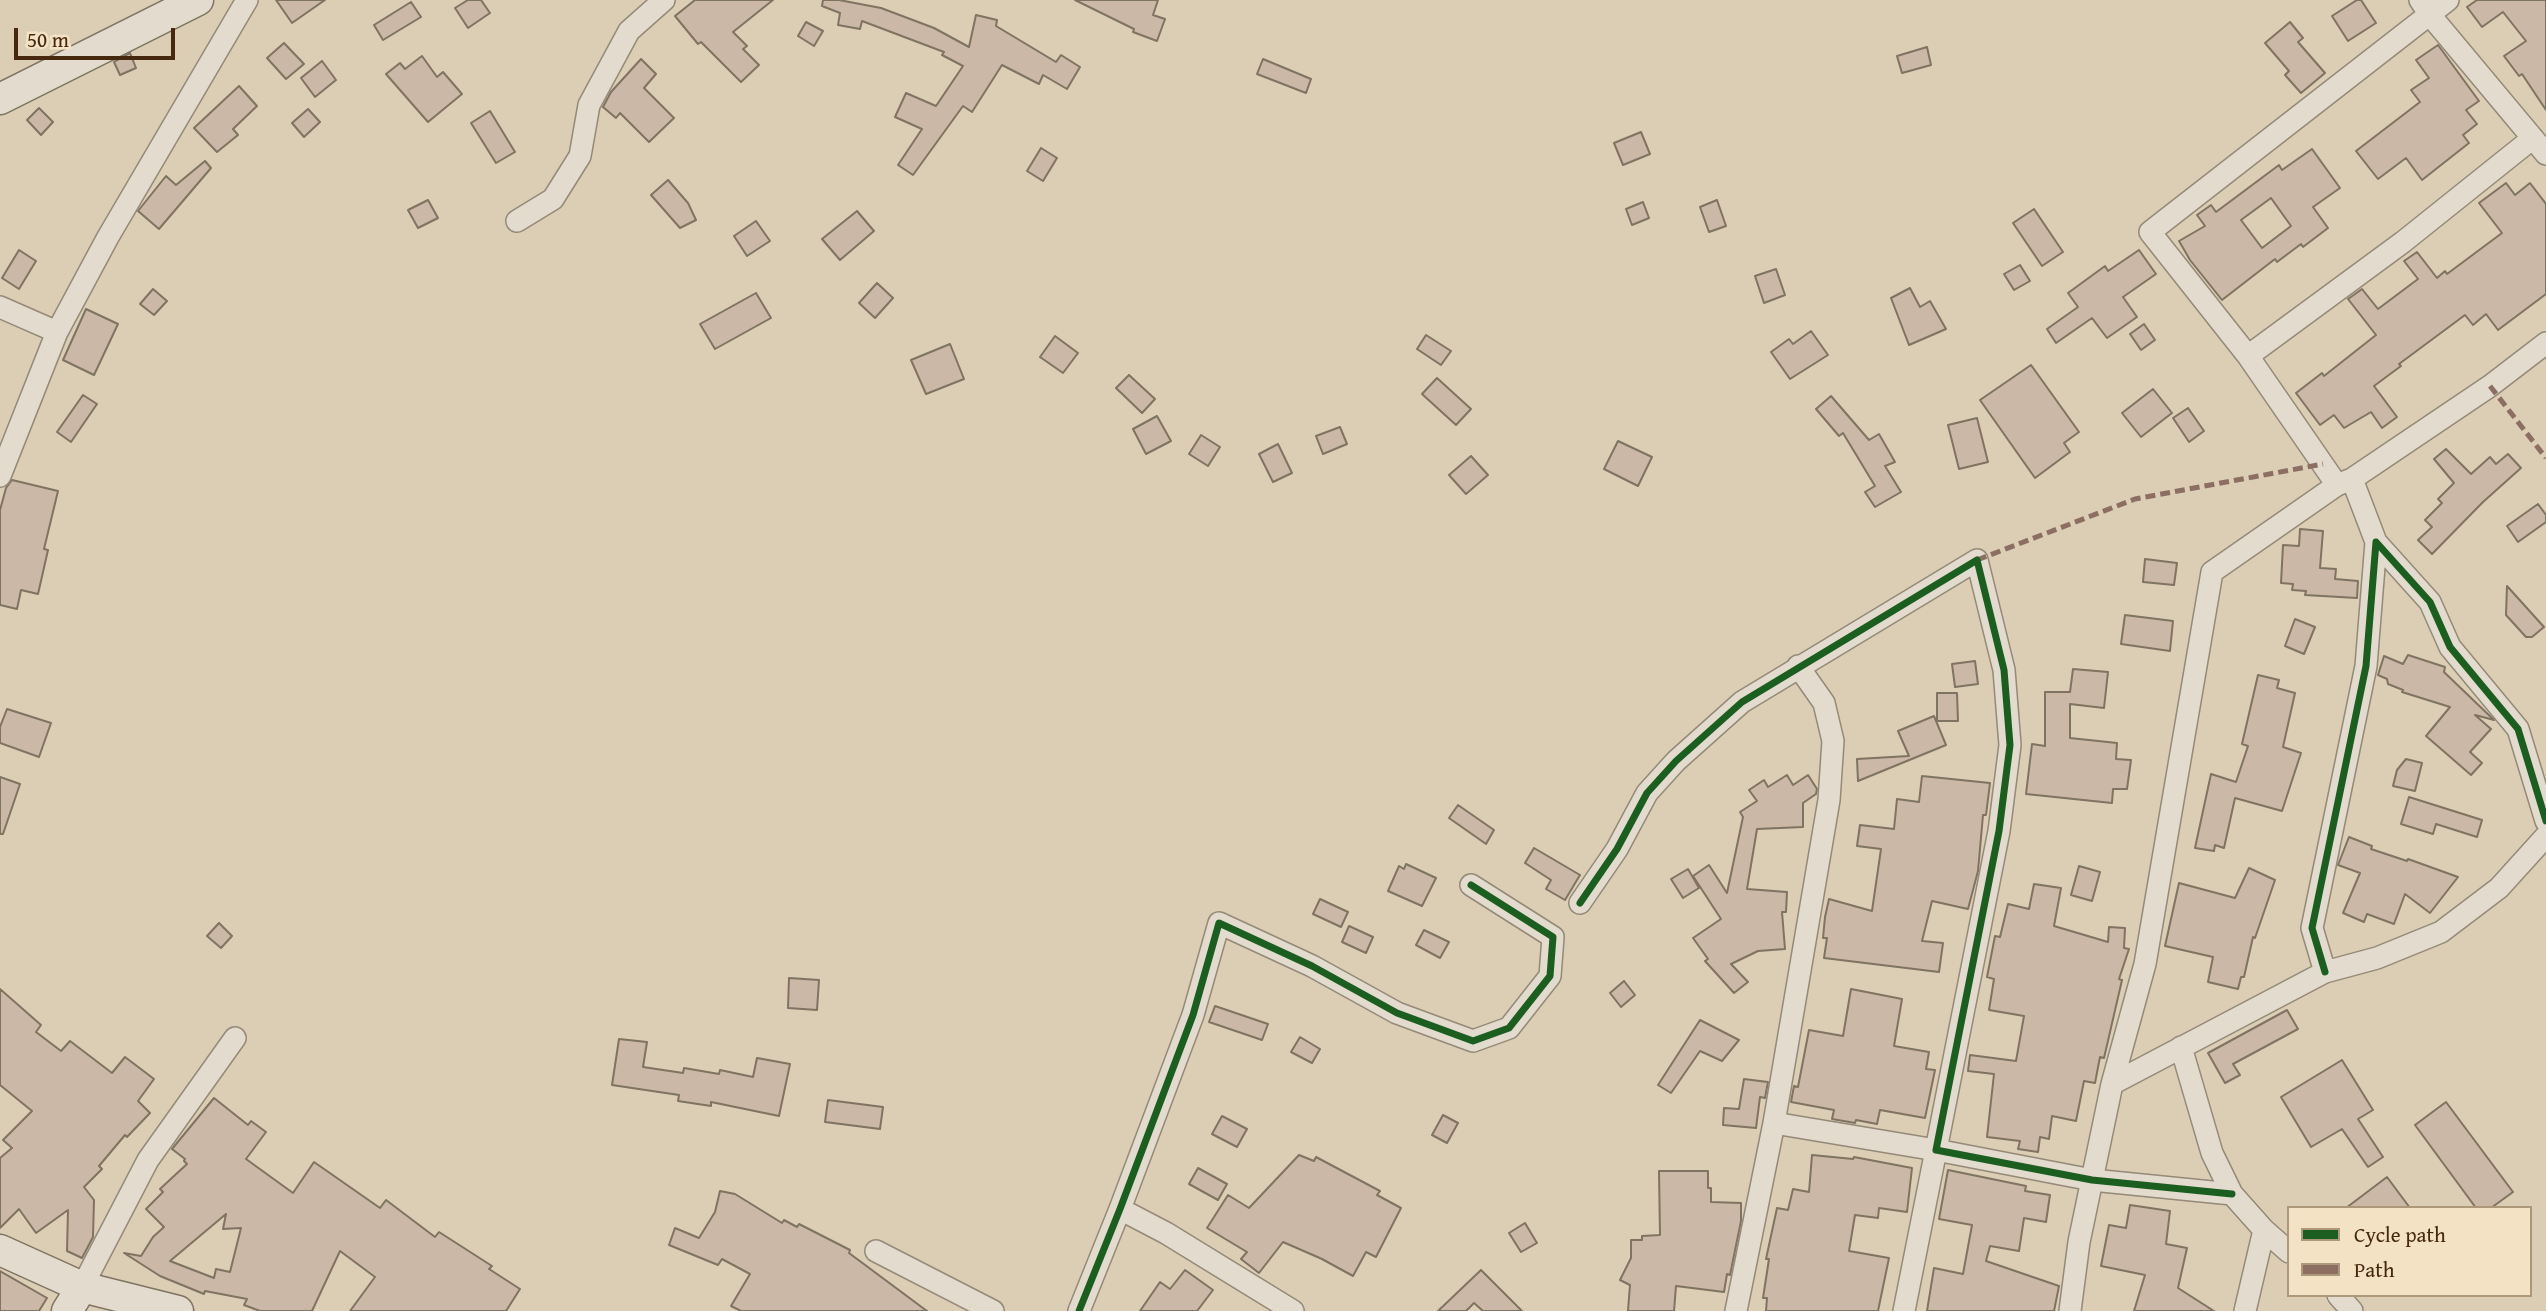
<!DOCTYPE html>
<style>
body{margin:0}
#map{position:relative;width:2546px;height:1311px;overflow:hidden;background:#dbceb4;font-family:"Gentium Book Plus",serif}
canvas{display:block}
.legend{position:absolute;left:2287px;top:1206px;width:245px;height:91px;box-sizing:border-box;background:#f3e2c3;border:2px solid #ad987a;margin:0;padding:9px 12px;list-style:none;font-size:21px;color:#45280d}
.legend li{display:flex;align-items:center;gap:14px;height:35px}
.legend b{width:35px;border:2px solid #ad987a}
.scale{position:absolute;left:14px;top:28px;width:161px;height:32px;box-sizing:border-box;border:4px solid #45280d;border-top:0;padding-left:9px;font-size:21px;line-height:24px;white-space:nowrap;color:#45280d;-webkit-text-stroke:5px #f3e2c3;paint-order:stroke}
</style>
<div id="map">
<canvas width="2546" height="1311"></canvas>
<ul class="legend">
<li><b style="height:9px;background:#1b5e20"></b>Cycle path</li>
<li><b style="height:9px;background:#8d6e63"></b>Path</li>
</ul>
<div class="scale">50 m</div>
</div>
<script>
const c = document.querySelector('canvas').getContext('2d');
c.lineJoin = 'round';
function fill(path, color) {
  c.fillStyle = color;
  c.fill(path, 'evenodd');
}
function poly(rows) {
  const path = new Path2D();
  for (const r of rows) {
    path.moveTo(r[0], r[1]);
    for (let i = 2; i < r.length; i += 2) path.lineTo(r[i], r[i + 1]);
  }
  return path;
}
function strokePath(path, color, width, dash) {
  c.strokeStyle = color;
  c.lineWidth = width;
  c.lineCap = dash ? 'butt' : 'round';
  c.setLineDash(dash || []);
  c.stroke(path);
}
const building = poly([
 [276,0,325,0,292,23,276,0],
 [468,0,481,0,490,13,468,28,455,8,468,0],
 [695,0,773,0,733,32,747,46,743,49,759,65,741,82,701,42,698,44,675,16,695,0],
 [823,0,839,0,881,8,934,28,969,47,976,15,997,20,996,26,1056,62,1061,55,1080,67,1067,89,1043,75,1039,84,1002,65,972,112,963,106,913,175,898,165,922,129,895,117,906,93,936,106,963,66,942,55,944,52,862,21,860,29,838,25,840,13,822,6,823,0],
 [1075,0,1158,0,1153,15,1165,19,1157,41,1133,32,1134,29,1075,0],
 [2357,0,2361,0,2376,23,2348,41,2332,16,2357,0],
 [2477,0,2546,0,2546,110,2522,74,2519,76,2504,56,2526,41,2503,12,2482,27,2467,7,2477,0],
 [411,2,421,17,383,40,374,25,411,2],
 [806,22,823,31,814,46,798,36,806,22],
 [2290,22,2303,38,2298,42,2325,73,2301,93,2285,75,2289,71,2265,43,2290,22],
 [284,43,304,64,286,79,267,58,284,43],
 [2438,45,2479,101,2466,110,2477,124,2463,135,2469,143,2422,180,2406,158,2378,179,2356,151,2420,102,2411,90,2429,78,2416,60,2438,45],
 [1927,47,1931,65,1902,73,1897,56,1927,47],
 [130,53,136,68,120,75,114,62,130,53],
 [422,56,437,77,443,72,462,94,428,122,386,74,400,63,405,69,422,56],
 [641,59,656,74,644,88,674,118,649,142,620,113,616,118,603,107,611,92,641,59],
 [1263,59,1311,79,1306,93,1257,74,1263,59],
 [322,61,336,80,315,97,301,78,322,61],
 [239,86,257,106,233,129,238,135,217,152,194,128,239,86],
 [39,108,53,122,41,135,27,120,39,108],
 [308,109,320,122,304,137,292,123,308,109],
 [490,111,515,152,496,163,471,123,490,111],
 [1641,132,1650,154,1623,165,1614,143,1641,132],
 [1041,148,1057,158,1043,181,1027,171,1041,148],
 [2312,149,2340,188,2313,207,2328,228,2303,247,2301,244,2277,262,2275,259,2222,300,2190,260,2179,241,2205,226,2197,215,2211,205,2216,212,2279,165,2282,170,2312,149],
 [2271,198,2291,226,2262,248,2241,220,2271,198],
 [205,161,211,168,159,229,138,211,166,176,176,185,205,161],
 [668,180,688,203,696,220,680,228,651,195,668,180],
 [2506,183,2515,195,2530,183,2546,204,2546,294,2498,330,2486,314,2473,325,2465,315,2399,364,2401,366,2374,386,2397,417,2382,428,2371,412,2344,428,2334,415,2320,425,2296,393,2322,373,2324,376,2376,335,2348,299,2362,289,2378,309,2418,279,2404,261,2417,252,2437,278,2445,271,2447,274,2502,233,2479,203,2506,183],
 [428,200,438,218,418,228,408,210,428,200],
 [1717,200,1726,226,1709,232,1700,207,1717,200],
 [1643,202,1649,218,1632,225,1626,209,1643,202],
 [2034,209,2063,252,2042,266,2013,223,2034,209],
 [857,211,874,231,840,260,822,239,857,211],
 [756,221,770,241,747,256,734,236,756,221],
 [19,250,36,261,19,289,2,278,19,250],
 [2139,250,2156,274,2123,297,2137,317,2107,338,2092,318,2056,343,2047,329,2078,307,2068,293,2105,266,2108,271,2139,250],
 [2020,265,2030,281,2014,290,2004,274,2020,265],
 [1776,269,1785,295,1764,303,1755,276,1776,269],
 [877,283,893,298,875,318,859,303,877,283],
 [1910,288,1920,307,1930,301,1946,329,1909,345,1891,298,1910,288],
 [153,289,167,301,154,315,140,304,153,289],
 [756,293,771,318,715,349,700,324,756,293],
 [86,309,118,324,94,375,63,360,86,309],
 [2144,324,2155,340,2141,350,2130,334,2144,324],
 [1811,331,1828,355,1790,379,1771,352,1789,339,1793,344,1811,331],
 [1426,335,1451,351,1441,365,1417,349,1426,335],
 [1055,336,1078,353,1063,373,1040,357,1055,336],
 [950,344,964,379,926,394,911,360,950,344],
 [2031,365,2079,432,2064,443,2070,452,2035,478,1980,400,2031,365],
 [1129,375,1155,399,1142,413,1116,388,1129,375],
 [1437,378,1471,409,1456,425,1422,394,1437,378],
 [2153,389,2172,413,2141,437,2122,413,2153,389],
 [83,395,97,404,71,442,57,432,83,395],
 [1831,396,1869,440,1879,434,1895,462,1885,466,1901,492,1875,507,1865,492,1875,486,1843,433,1839,436,1816,409,1831,396],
 [2188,408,2204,431,2189,442,2173,418,2188,408],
 [1157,416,1171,441,1146,454,1133,429,1157,416],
 [1977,418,1988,462,1959,469,1948,425,1977,418],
 [1340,427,1347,444,1323,454,1316,436,1340,427],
 [1201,435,1220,447,1208,466,1189,454,1201,435],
 [1618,441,1652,457,1638,486,1604,469,1618,441],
 [1278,444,1292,473,1273,482,1259,454,1278,444],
 [2446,449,2471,474,2490,457,2496,464,2508,454,2521,468,2483,502,2432,554,2418,540,2432,527,2425,520,2442,503,2438,499,2454,483,2434,459,2446,449],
 [1471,456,1488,475,1466,494,1449,475,1471,456],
 [12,480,58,491,44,549,48,550,38,594,21,590,17,609,0,605,0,510,6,488,12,480],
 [2538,504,2546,515,2546,522,2518,542,2507,526,2538,504],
 [2300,529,2323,531,2320,568,2336,569,2335,579,2358,581,2357,598,2305,595,2306,591,2292,590,2293,584,2281,583,2283,545,2299,546,2300,529],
 [2145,559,2177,563,2174,585,2143,582,2145,559],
 [2507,586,2544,627,2532,637,2526,637,2506,615,2507,586],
 [2125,615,2173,621,2170,651,2121,644,2125,615],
 [2295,619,2315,627,2304,654,2285,646,2295,619],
 [2408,655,2445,667,2444,672,2494,720,2475,715,2491,729,2470,752,2482,763,2471,775,2426,736,2450,707,2402,692,2403,690,2388,684,2387,679,2378,675,2384,656,2403,664,2408,655],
 [1975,661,1978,684,1955,687,1952,664,1975,661],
 [2073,669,2108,672,2104,708,2070,704,2070,738,2117,743,2116,759,2131,760,2127,789,2113,789,2112,803,2026,794,2032,744,2045,746,2045,692,2070,692,2073,669],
 [2258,675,2279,680,2277,688,2295,693,2283,747,2301,753,2282,811,2235,798,2224,848,2215,845,2214,851,2195,848,2211,774,2236,782,2248,746,2242,744,2258,675],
 [1937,693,1957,693,1958,721,1937,721,1937,693],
 [7,709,51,723,39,757,0,743,0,727,7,709],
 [1934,716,1946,745,1858,781,1857,759,1909,756,1898,731,1934,716],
 [2406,759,2422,763,2415,791,2393,786,2397,770,2406,759],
 [1787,775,1793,785,1808,775,1817,789,1816,794,1803,803,1803,827,1757,829,1747,889,1787,892,1786,912,1782,912,1785,949,1758,951,1731,964,1748,982,1734,993,1705,961,1708,959,1693,938,1721,919,1693,876,1709,865,1727,893,1743,817,1740,812,1757,801,1749,790,1764,780,1768,787,1787,775],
 [1922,776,1990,783,1986,815,1983,815,1978,871,1968,909,1932,901,1922,941,1943,943,1939,972,1824,958,1827,938,1823,938,1825,917,1829,899,1872,911,1881,849,1857,846,1860,825,1894,829,1897,799,1919,802,1922,776],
 [0,777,20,784,3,834,0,834,0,777],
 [2409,797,2482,820,2477,837,2436,824,2433,834,2401,824,2409,797],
 [1458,805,1494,830,1486,844,1449,818,1458,805],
 [2349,837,2372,846,2371,849,2407,861,2408,859,2458,877,2430,913,2405,894,2394,924,2367,914,2364,922,2343,913,2360,873,2338,865,2349,837],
 [1534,848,1580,875,1565,900,1546,889,1551,880,1525,863,1534,848],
 [1406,864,1436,878,1422,906,1388,891,1399,866,1404,869,1406,864],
 [2079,866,2100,872,2092,901,2071,895,2079,866],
 [2249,868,2275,880,2255,938,2253,937,2244,977,2241,977,2238,989,2208,982,2213,957,2165,946,2179,883,2235,898,2249,868],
 [1688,869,1699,888,1683,898,1671,879,1688,869],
 [2034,884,2061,888,2054,926,2108,942,2109,927,2125,928,2124,948,2129,949,2119,979,2122,980,2104,1058,2100,1057,2095,1083,2084,1081,2076,1121,2052,1116,2049,1139,2040,1137,2038,1152,2018,1149,2020,1141,1987,1137,1994,1074,1968,1071,1970,1055,2016,1061,2024,1016,1989,1010,1994,979,1987,977,1995,936,2000,937,2008,904,2029,909,2034,884],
 [1320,899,1348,912,1341,927,1313,914,1320,899],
 [219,923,232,936,221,948,207,936,219,923],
 [1349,926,1373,937,1366,953,1342,942,1349,926],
 [1424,930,1449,942,1440,958,1416,945,1424,930],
 [789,978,819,980,817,1010,788,1008,789,978],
 [1624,981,1635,995,1621,1007,1610,993,1624,981],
 [0,989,41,1025,36,1032,61,1051,70,1041,112,1073,125,1057,154,1079,138,1101,150,1113,127,1137,125,1135,99,1166,102,1169,84,1187,94,1200,93,1237,82,1258,67,1251,68,1210,36,1233,19,1209,0,1228,0,1158,12,1148,3,1140,32,1111,0,1085,0,989],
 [1851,989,1902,999,1894,1046,1929,1052,1926,1069,1935,1070,1925,1118,1880,1110,1877,1124,1856,1120,1855,1123,1832,1119,1834,1110,1791,1102,1794,1086,1798,1087,1809,1030,1843,1036,1851,989],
 [1215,1006,1268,1024,1262,1040,1209,1022,1215,1006],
 [2287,1010,2298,1029,2233,1064,2240,1075,2225,1083,2208,1053,2287,1010],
 [1700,1020,1739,1040,1722,1061,1700,1051,1671,1093,1658,1085,1700,1020],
 [1300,1037,1320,1049,1312,1063,1291,1052,1300,1037],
 [619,1039,647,1042,643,1067,683,1073,684,1068,719,1074,720,1070,753,1077,757,1058,790,1064,779,1116,711,1102,711,1106,678,1101,679,1095,612,1085,619,1039],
 [2342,1060,2373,1110,2358,1119,2383,1157,2368,1167,2342,1129,2311,1147,2281,1097,2342,1060],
 [1744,1079,1768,1082,1765,1098,1760,1097,1756,1128,1723,1125,1724,1108,1739,1109,1744,1079],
 [214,1098,248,1125,251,1121,266,1132,246,1159,293,1193,314,1162,380,1208,386,1200,435,1237,439,1232,492,1266,489,1269,520,1289,506,1311,350,1311,375,1277,340,1251,312,1311,260,1311,244,1305,247,1299,205,1291,204,1294,160,1276,124,1253,141,1256,153,1237,164,1227,146,1209,163,1192,160,1189,187,1164,184,1161,185,1159,172,1149,214,1098],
 [226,1214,223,1229,241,1228,230,1272,216,1269,214,1278,170,1261,226,1214],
 [828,1100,883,1107,880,1129,825,1122,828,1100],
 [2446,1102,2513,1192,2491,1208,2476,1208,2415,1125,2446,1102],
 [1443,1115,1458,1123,1447,1143,1432,1135,1443,1115],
 [1222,1116,1247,1129,1237,1147,1212,1134,1222,1116],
 [1299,1155,1314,1161,1316,1157,1380,1191,1377,1195,1401,1208,1376,1257,1366,1252,1353,1276,1322,1259,1283,1242,1259,1273,1241,1259,1247,1252,1207,1228,1228,1195,1249,1208,1299,1155],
 [1812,1155,1853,1159,1854,1157,1912,1168,1907,1212,1879,1208,1878,1218,1855,1215,1849,1251,1889,1258,1878,1311,1766,1311,1767,1298,1763,1298,1769,1259,1766,1259,1777,1208,1788,1210,1793,1189,1809,1192,1812,1155],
 [1198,1168,1227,1184,1218,1200,1189,1184,1198,1168],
 [1948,1170,2026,1186,2025,1191,2050,1195,2046,1222,2024,1218,2019,1251,1990,1246,1986,1261,2059,1286,2054,1311,1927,1311,1934,1268,1963,1274,1972,1225,1939,1219,1948,1170],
 [1659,1171,1708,1171,1708,1188,1711,1188,1711,1202,1741,1203,1741,1221,1730,1275,1727,1274,1724,1292,1676,1286,1674,1311,1628,1311,1630,1285,1620,1280,1631,1258,1631,1240,1642,1240,1642,1236,1660,1235,1659,1171],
 [2387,1177,2410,1208,2346,1208,2387,1177],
 [720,1191,735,1194,782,1223,784,1220,797,1227,799,1224,850,1250,849,1253,927,1311,741,1311,731,1306,750,1274,722,1259,718,1265,669,1245,675,1228,699,1238,715,1212,720,1191],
 [2130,1205,2170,1211,2166,1244,2187,1248,2178,1288,2214,1311,2134,1311,2145,1275,2101,1266,2109,1225,2126,1228,2130,1205],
 [1525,1223,1537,1243,1521,1252,1509,1233,1525,1223],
 [1185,1270,1213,1290,1197,1311,1140,1311,1160,1282,1170,1289,1185,1270],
 [1481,1270,1522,1311,1483,1311,1474,1303,1466,1311,1438,1311,1481,1270],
 [0,1271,47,1298,39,1311,0,1311,0,1271]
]);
fill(building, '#ccb8a6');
strokePath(building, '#7f7362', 2);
const street = poly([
 [2420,0,2430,15,2546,154],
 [517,221,553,199,580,156,589,105,629,31,664,0],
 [0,307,57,332],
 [2248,356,2403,242,2533,138],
 [0,476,57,332,108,237,247,0],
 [2352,479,2490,386,2546,343],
 [2337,485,2248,356,2150,232,2448,0],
 [1580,903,1617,849,1647,793,1676,761,1742,702,1977,560,2004,670,2010,745,1999,831,1936,1150,2092,1180,2232,1194],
 [2325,972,2312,928,2366,666,2376,542,2430,602,2450,647,2518,729,2546,821],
 [2181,1047,2212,1153,2232,1194,2264,1230,2289,1252],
 [2112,1084,2145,964,2212,572,2337,485,2352,479,2376,542],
 [1774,1123,1936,1150,1904,1311],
 [1120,1209,1166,1233,1293,1311],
 [876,1251,993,1311],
 [82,1287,148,1160,235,1038],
 [2338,1295,2352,1311],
 [1079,1311,1120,1209,1193,1015,1219,923,1312,966,1397,1013,1473,1041,1509,1028,1550,976,1553,937,1471,885],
 [1736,1311,1774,1123,1829,800,1833,741,1824,703,1798,666],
 [2070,1311,2079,1242,2112,1084,2325,972,2377,958,2441,932,2499,888,2546,836],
 [2245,1311,2264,1230]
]);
const secondary = poly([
 [0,99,198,0],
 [0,1250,82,1287,178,1311],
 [67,1311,82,1287]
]);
strokePath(street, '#958978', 24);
strokePath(secondary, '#7f7362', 33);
strokePath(street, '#e2dbce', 21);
strokePath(secondary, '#e2dbce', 30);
strokePath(poly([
 [2490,386,2546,458],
 [1977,560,2135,499,2323,464]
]), '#8d6e63', 5, [10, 5]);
strokePath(poly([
 [1580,903,1617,849,1647,793,1676,761,1742,702,1977,560,2004,670,2010,745,1999,831,1936,1150,2092,1180,2232,1194],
 [2325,972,2312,928,2366,666,2376,542,2430,602,2450,647,2518,729,2546,821],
 [1079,1311,1120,1209,1193,1015,1219,923,1312,966,1397,1013,1473,1041,1509,1028,1550,976,1553,937,1471,885]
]), '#1b5e20', 7);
</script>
